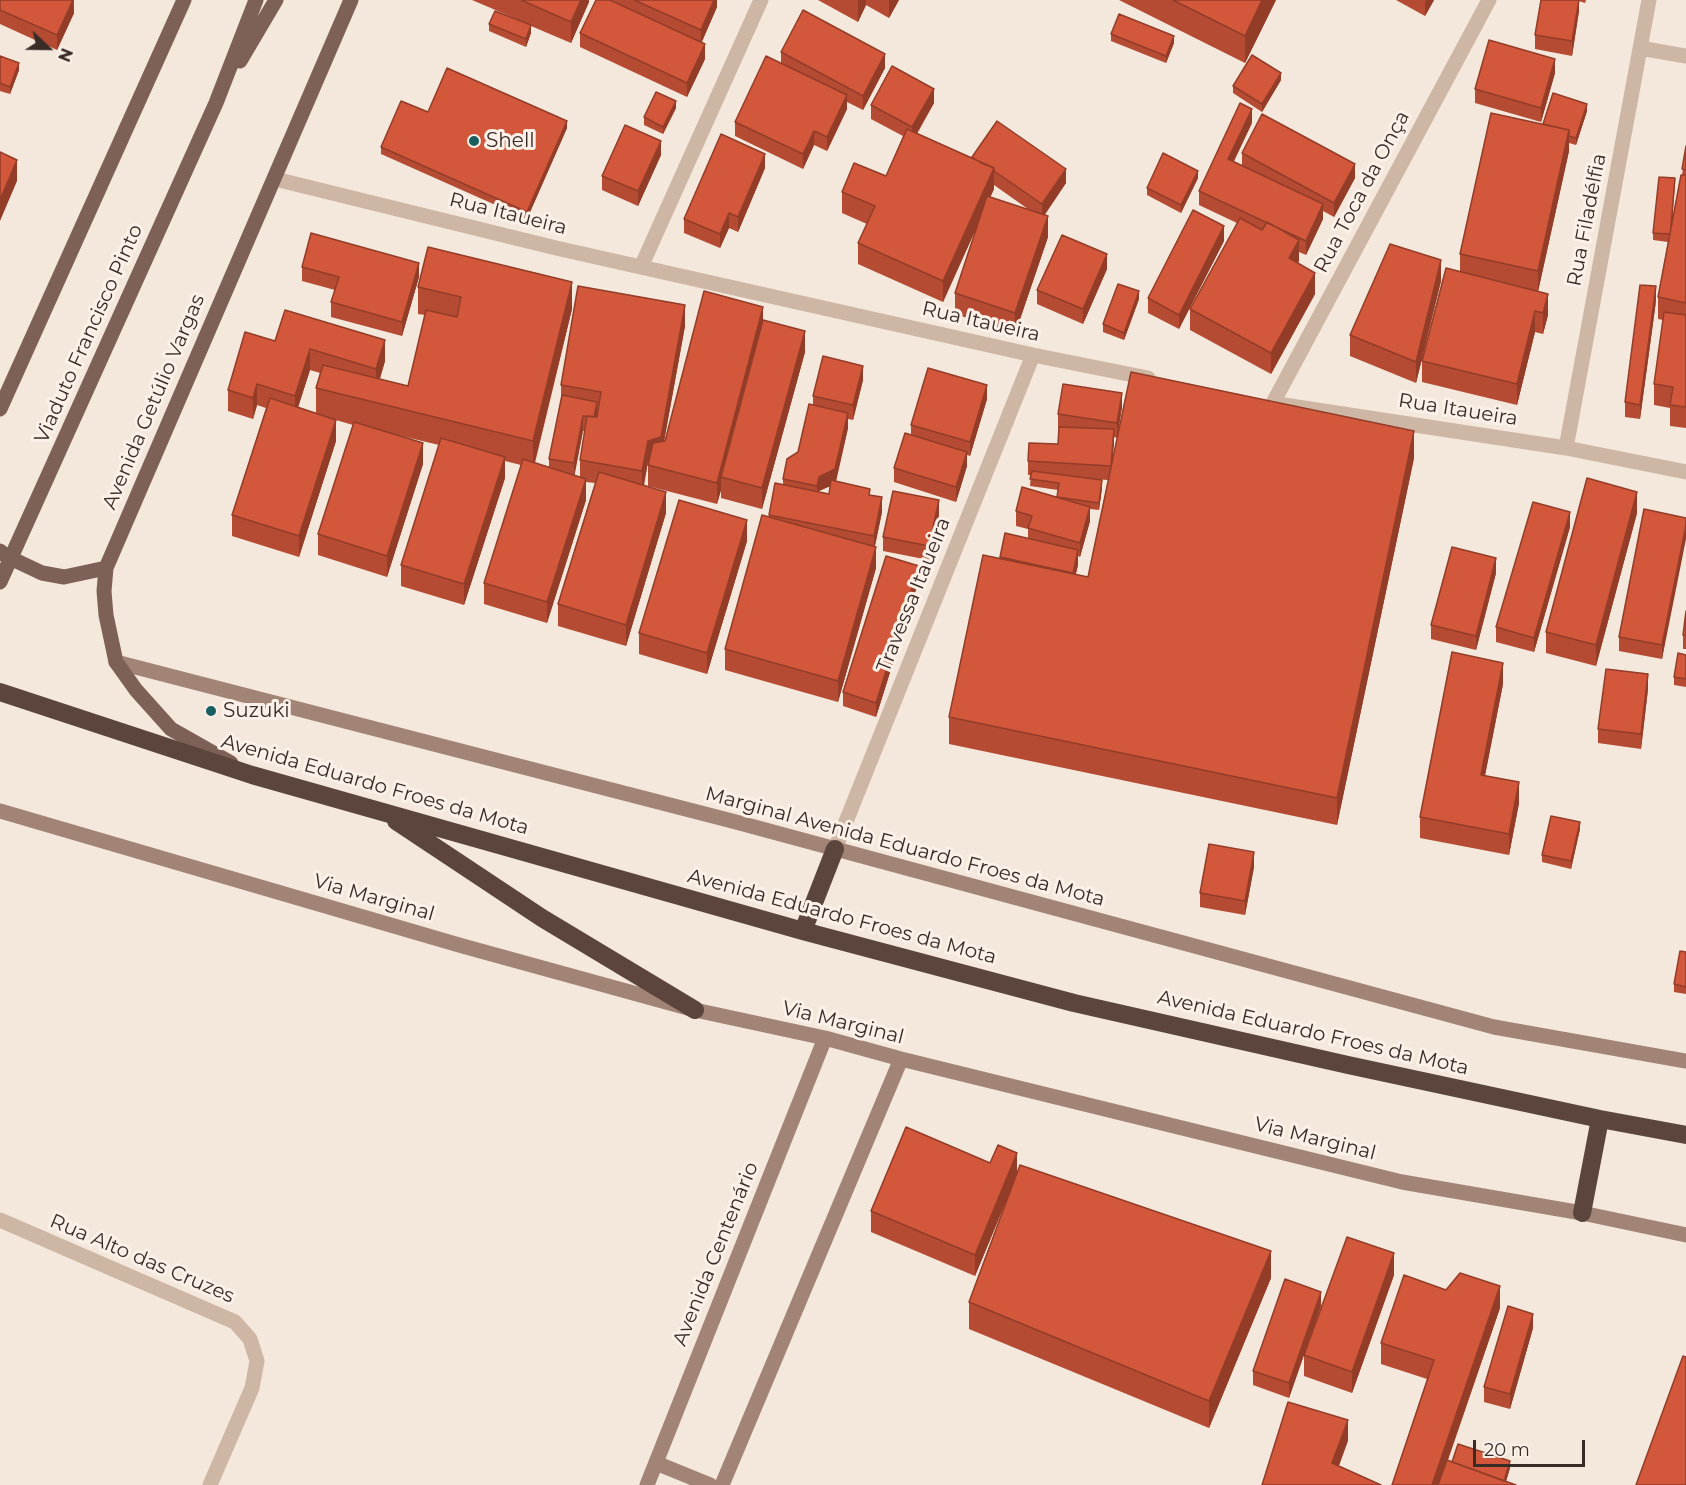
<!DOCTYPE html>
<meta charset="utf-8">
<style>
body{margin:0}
#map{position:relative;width:1686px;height:1485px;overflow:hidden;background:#f4e7db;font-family:Montserrat,sans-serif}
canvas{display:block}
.north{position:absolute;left:18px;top:18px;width:60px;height:60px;-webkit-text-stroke:4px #fbf1e8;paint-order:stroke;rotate:112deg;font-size:16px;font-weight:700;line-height:24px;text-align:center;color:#392c27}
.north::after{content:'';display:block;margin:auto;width:21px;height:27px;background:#392c27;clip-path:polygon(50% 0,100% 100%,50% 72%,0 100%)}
.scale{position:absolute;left:1473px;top:1440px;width:112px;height:27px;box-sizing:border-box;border:3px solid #392c27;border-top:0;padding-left:8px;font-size:18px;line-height:21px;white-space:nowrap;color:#392c27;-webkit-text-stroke:4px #fbf1e8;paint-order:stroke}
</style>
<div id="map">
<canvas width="1686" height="1485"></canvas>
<div class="north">N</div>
<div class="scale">20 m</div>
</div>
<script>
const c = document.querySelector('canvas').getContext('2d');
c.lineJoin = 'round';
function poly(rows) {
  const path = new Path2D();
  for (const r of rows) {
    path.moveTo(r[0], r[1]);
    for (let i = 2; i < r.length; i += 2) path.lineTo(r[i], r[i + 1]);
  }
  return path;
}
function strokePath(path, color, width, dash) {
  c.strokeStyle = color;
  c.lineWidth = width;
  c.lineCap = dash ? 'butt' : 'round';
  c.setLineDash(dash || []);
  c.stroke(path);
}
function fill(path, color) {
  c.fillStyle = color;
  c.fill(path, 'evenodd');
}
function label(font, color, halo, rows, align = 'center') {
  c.font = font + ' Montserrat,sans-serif';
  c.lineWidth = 6;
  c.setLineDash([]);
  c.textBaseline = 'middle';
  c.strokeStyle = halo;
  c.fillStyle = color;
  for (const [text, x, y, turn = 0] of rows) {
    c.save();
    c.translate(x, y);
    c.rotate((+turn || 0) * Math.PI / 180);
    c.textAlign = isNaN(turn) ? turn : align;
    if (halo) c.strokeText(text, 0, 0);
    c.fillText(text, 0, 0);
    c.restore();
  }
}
strokePath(poly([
 [1640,48,1686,56],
 [275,179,556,248,1033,355,1148,378],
 [641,267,761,0],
 [1273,403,1489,0],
 [1284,405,1566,448,1686,472],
 [1566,448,1649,0],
 [835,849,1033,355],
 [0,1220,235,1322,250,1339,257,1361,252,1388,210,1485]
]), '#ceb6a5', 15);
strokePath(poly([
 [116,662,736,822,1494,1027,1686,1061],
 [0,811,459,945,695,1010,825,1038,901,1059,1402,1182,1582,1213,1686,1235],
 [656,1463,710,1485],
 [647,1485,825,1038],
 [722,1485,901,1059]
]), '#a28476', 15);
strokePath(poly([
 [240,61,276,0],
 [0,409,184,0],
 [0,551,6,556,42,573,64,577,106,568],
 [0,582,216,103,256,0],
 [231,763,171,729,136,690,116,662,106,615,104,591,106,568,351,0]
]), '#7d6157', 15);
strokePath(poly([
 [0,692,252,775,803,931,1074,1003,1348,1065,1600,1119,1686,1135],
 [396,821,542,918,695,1010],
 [803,931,835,849],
 [1582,1213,1600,1119]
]), '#5b453d', 18);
fill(poly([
 [0,0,74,0,74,13,57,50,0,24],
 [472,0,589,0,589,2,571,43,531,26,531,33,526,47,489,31,489,24,526,23],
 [596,0,717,0,717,7,701,43,705,59,687,97,580,47,580,33],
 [818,0,899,0,889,18,866,5,858,22],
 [1119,0,1276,0,1245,63],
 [1396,0,1434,0,1425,16],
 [1541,0,1586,0,1585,3,1579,1,1579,11,1572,56,1535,49,1535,35],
 [1111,34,1174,43,1166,63,1111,41],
 [781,52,885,68,863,110,847,102,847,109,827,151,814,145,803,169,735,136,735,122,781,63],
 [0,56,19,70,10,94,0,91],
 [1555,73,1541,122,1475,103,1475,89],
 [1281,80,1262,112,1233,93,1233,86],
 [934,103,917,134,972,159,972,157,1066,183,1044,215,1048,237,1015,334,955,314,955,293,978,224,943,302,858,264,858,243,867,224,842,213,842,192,886,176,903,136,871,119,871,105],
 [994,185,1028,209,990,197,994,189],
 [676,108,663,134,644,125,644,117],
 [1587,111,1576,145,1569,143,1569,151,1538,291,1548,315,1543,334,1535,332,1517,405,1422,382,1422,361,1460,272,1460,254,1543,124],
 [428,112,567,128,527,219,381,154,381,147],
 [1252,123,1233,162,1242,166,1242,153,1355,178,1334,217,1323,211,1323,219,1306,255,1299,252,1299,261,1298,263,1315,294,1271,374,1190,330,1190,309,1237,223,1199,205,1199,191],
 [1686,146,1686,428,1670,426,1670,408,1654,405,1654,384,1663,320,1658,319,1658,297,1668,242,1653,240,1653,233,1675,185,1672,220,1682,175],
 [661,155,638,206,602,190,602,176],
 [765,168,738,232,729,228,720,248,684,233,684,219],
 [1198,178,1181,213,1147,195,1147,188],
 [1224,241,1179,329,1148,313,1148,298],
 [302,267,419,277,402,336,331,317,331,302,335,290,302,281],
 [1107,269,1083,324,1037,304,1037,290],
 [1441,281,1416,383,1350,356,1350,335],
 [418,287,572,309,535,463,549,467,549,459,561,405,561,385,685,326,664,441,763,321,805,352,762,509,721,498,721,490,717,504,648,486,648,462,644,486,666,513,626,646,558,626,558,604,595,483,586,482,586,500,547,623,484,604,484,583,521,465,505,461,505,478,464,605,401,586,401,565,439,445,397,435,423,464,387,577,318,555,318,534,353,425,336,420,336,441,299,557,232,536,232,515,266,408,257,405,253,419,228,411,228,390,275,341,385,361,380,379,408,386,425,315,418,314],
 [310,370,320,373,316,388,316,413,298,407],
 [583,431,585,431,580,460,580,477,574,475],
 [1139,299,1124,340,1103,332,1103,324],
 [1656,301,1640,419,1625,417,1625,402],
 [863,380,853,420,848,419,848,428,836,482,870,495,882,512,875,546,876,568,838,702,725,670,725,649,769,515,783,485,783,479,798,452,813,405,813,396],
 [830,486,829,494,819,492,819,491],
 [987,399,970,456,967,455,967,466,956,502,894,482,894,468,911,435,911,425],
 [1122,407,1117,438,1114,437,1112,459,1414,458,1337,825,949,744,949,717,1000,558,1005,533,1028,539,1028,529,1016,526,1016,511,1057,497,1058,490,1030,486,1031,475,1028,475,1028,461,1058,444,1059,429,1058,428,1058,414],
 [1091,479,1108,480,1088,577,1076,574,1078,565,1078,556,1080,557,1090,521,1090,509,1099,510,1102,488],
 [1637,513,1596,666,1546,653,1546,632],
 [939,515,929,560,883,551,883,537],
 [1686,518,1662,659,1619,651,1619,637],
 [1570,527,1534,652,1496,642,1496,627],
 [747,541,707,674,639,654,639,633],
 [1496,573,1476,650,1431,639,1431,625],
 [919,580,876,717,843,706,843,692],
 [1686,611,1686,649,1683,649,1683,635],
 [1686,655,1686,687,1674,685,1674,677],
 [1503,684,1485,775,1519,803,1509,855,1420,838,1420,817],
 [1648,689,1641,749,1598,743,1598,729],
 [1580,829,1571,869,1542,862,1542,855],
 [1254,867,1245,915,1200,907,1200,893],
 [1686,952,1686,994,1674,992,1674,984],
 [990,1163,1271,1278,1209,1428,969,1329,969,1302,1017,1176,975,1276,871,1232,871,1211],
 [1394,1275,1352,1393,1304,1376,1304,1355],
 [1321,1306,1289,1398,1253,1385,1253,1371],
 [1500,1308,1448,1460,1452,1462,1510,1468,1506,1481,1392,1485,1427,1379,1381,1364,1381,1343],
 [1533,1328,1510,1409,1484,1402,1484,1387]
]), '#b54b33');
fill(poly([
 [73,0,74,13,57,50,57,35],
 [581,0,589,0,589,2,571,43,571,22],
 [714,0,717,0,717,7,701,44,701,30],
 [858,0,866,0,866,5,858,22],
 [889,0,899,0,889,18],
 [1262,0,1276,0,1245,63,1245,36],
 [1426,0,1434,0,1425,16,1425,2],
 [1579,0,1579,11,1572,56,1572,41],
 [531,25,531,33,526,47,526,39],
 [1174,36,1174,43,1166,63,1166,56],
 [705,44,705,59,687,97,687,83],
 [885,54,885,68,863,110,863,96],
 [1555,59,1555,73,1541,122,1541,108],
 [19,63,19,70,10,94,10,87],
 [1281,73,1281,80,1262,112,1262,104],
 [934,89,934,103,912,141,912,127],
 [847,95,847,109,827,151,827,137],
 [676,101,676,108,663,134,663,127],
 [1587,104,1587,111,1576,145,1576,138],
 [1252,109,1252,123,1228,174,1228,159],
 [567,121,567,128,527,219,527,212],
 [1569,130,1569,151,1538,292,1538,271],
 [814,131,814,145,803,169,803,154],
 [661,141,661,155,638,206,638,191],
 [765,154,765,168,738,232,738,217],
 [17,160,17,181,0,221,0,200],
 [1355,164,1355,178,1334,217,1334,203],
 [994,168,994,189,943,302,943,281],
 [1066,169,1066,183,1042,219,1042,204],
 [1198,171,1198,178,1181,213,1181,205],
 [1323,204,1323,219,1306,255,1306,241],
 [729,213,729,228,720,248,720,234],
 [1048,216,1048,237,1015,334,1015,313],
 [1224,226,1224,241,1179,329,1179,315],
 [1299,240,1299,261,1289,279,1289,258],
 [1107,254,1107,269,1083,324,1083,309],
 [1441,260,1441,281,1416,383,1416,362],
 [419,263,419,277,402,336,402,322],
 [1315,273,1315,294,1271,374,1271,353],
 [572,282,572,309,533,468,533,441],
 [1656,286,1656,301,1640,419,1640,405],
 [1139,291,1139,299,1124,340,1124,333],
 [1548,294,1548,315,1543,334,1543,313],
 [685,305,685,326,661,458,648,462,642,492,642,471,648,441],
 [763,307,763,328,721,477,721,490,717,504,717,483],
 [1535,311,1535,332,1517,405,1517,384],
 [805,331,805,352,762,509,762,488],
 [385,340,385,361,376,390,376,369],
 [310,349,310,370,295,417,295,396],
 [863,366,863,380,853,420,853,405],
 [257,384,257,405,253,419,253,398],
 [987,385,987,399,970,456,970,442],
 [1122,393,1122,407,1117,438,1117,423],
 [597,402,597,417,594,419],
 [848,413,848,428,835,484,819,491,817,500,817,486,819,477],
 [583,416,583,431,574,478,574,463],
 [336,420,336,441,299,557,299,536],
 [1114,429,1114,444,1111,480,1111,466],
 [1414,431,1414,458,1337,825,1337,798],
 [423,443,423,464,387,577,387,556],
 [967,452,967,466,956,502,956,487],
 [505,457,505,478,464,605,464,584],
 [586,479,586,500,547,623,547,602],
 [1102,480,1102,488,1099,510,1099,503],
 [666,492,666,513,626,646,626,625],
 [1637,492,1637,513,1596,666,1596,645],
 [882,497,882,512,874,550,874,536],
 [939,500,939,515,929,560,929,546],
 [1090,507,1090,521,1080,557,1080,543],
 [1570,512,1570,527,1534,652,1534,638],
 [747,520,747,541,707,674,707,653],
 [1686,525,1686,539,1662,659,1662,645],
 [876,547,876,568,838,702,838,681],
 [1078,550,1078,565,1072,588,1072,574],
 [1496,558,1496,573,1476,650,1476,636],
 [919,566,919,580,876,717,876,703],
 [1503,663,1503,684,1481,796,1481,775],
 [1648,674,1648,689,1641,749,1641,734],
 [1519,782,1519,803,1509,855,1509,834],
 [1580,822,1580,829,1571,869,1571,861],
 [1254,852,1254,867,1245,915,1245,901],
 [1017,1153,1017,1174,975,1276,975,1255],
 [1271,1251,1271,1278,1209,1428,1209,1401],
 [1394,1253,1394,1275,1352,1393,1352,1372],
 [1500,1286,1500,1308,1439,1485,1432,1485],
 [1321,1292,1321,1306,1289,1398,1289,1383],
 [1533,1314,1533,1328,1510,1409,1510,1394],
 [1348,1420,1348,1441,1332,1485,1332,1463],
 [1510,1461,1510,1468,1505,1485,1502,1485]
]), '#933d29');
const building = poly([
 [0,0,73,0,57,35,0,10,0,0],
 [521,0,581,0,571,22,521,0],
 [596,0,610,0,705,44,687,83,580,33,596,0],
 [634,0,714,0,701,30,634,0],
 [1173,0,1262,0,1245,36,1173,0],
 [1541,0,1579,0,1572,41,1535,35,1541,0],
 [803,10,885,54,863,96,781,52,803,10],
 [495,11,531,25,526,39,489,24,495,11],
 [1119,14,1174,36,1166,56,1111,34,1119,14],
 [1489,40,1555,59,1541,108,1475,89,1489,40],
 [1252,55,1281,73,1262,104,1233,86,1252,55],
 [0,56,19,63,10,87,0,83,0,56],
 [766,56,847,95,827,137,814,131,803,154,735,122,766,56],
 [892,66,934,89,912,127,871,105,892,66],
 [447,68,567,121,527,212,381,147,401,101,428,112,447,68],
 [656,92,676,101,663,127,644,117,656,92],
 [1553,93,1587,104,1576,138,1569,136,1569,130,1543,124,1553,93],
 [1240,103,1252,109,1228,159,1323,204,1306,241,1199,191,1240,103],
 [1491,113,1569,130,1538,271,1460,254,1491,113],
 [1262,114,1355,164,1334,203,1242,153,1262,114],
 [997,121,1066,169,1042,204,994,171,994,168,981,163,972,157,997,121],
 [625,125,661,141,638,191,602,176,625,125],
 [907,129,994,168,943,281,858,243,875,206,842,192,854,163,886,176,907,129],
 [721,134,765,154,738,217,729,213,720,234,684,219,721,134],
 [1686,146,1686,170,1682,169,1686,146],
 [0,152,17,160,0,200,0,152],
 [1163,153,1198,171,1181,205,1147,188,1163,153],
 [1681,175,1686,175,1686,303,1658,297,1681,175],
 [1659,177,1675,178,1671,226,1670,234,1653,233,1659,177],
 [987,196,1048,216,1015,313,955,293,987,196],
 [1193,210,1224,226,1179,315,1148,298,1193,210],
 [1240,218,1262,230,1267,222,1299,240,1289,258,1315,273,1271,353,1190,309,1240,218],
 [311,233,419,263,402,322,331,302,339,277,302,267,311,233],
 [1062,235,1107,254,1083,309,1037,290,1062,235],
 [1390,244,1441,260,1416,362,1350,335,1390,244],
 [428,247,572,282,533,441,316,388,323,365,408,386,426,310,457,317,461,297,418,287,428,247],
 [1446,268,1548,294,1543,313,1535,311,1517,384,1422,361,1446,268],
 [1118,284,1139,291,1124,333,1103,324,1118,284],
 [1640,285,1656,286,1640,405,1625,402,1640,285],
 [578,286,685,305,661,437,648,441,642,471,580,460,587,416,597,417,601,392,561,385,578,286],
 [704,291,763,307,717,483,648,465,653,443,665,441,704,291],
 [285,310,385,340,376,369,310,349,295,396,257,384,253,398,228,390,245,332,275,341,285,310],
 [1664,312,1686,315,1686,407,1670,405,1673,387,1654,384,1664,312],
 [763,320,805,331,762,488,721,477,763,320],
 [823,356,863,366,853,405,813,396,823,356],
 [928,368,987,385,970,442,911,425,928,368],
 [1131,372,1414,431,1337,798,949,717,983,555,1088,577,1131,372],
 [1063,384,1122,393,1117,423,1058,414,1063,384],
 [562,395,597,402,594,417,583,416,574,463,549,459,562,395],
 [270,398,336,420,299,536,232,515,270,398],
 [809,404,848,413,835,469,819,477,817,486,783,479,787,459,798,452,809,404],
 [354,422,423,443,387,556,318,534,354,422],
 [1059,427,1114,429,1111,466,1028,461,1029,443,1058,444,1059,427],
 [905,433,967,452,956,487,894,468,905,433],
 [441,438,505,457,464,584,401,565,441,438],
 [523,459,586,479,547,602,484,583,523,459],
 [1032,471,1102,480,1099,503,1057,497,1059,483,1030,479,1032,471],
 [599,472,666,492,626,625,558,604,599,472],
 [1587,478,1637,492,1596,645,1546,632,1587,478],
 [831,480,870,489,869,495,882,497,874,536,769,515,775,483,829,494,831,480],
 [1022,487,1090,507,1080,543,1028,528,1032,516,1016,511,1022,487],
 [893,491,939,500,929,546,883,537,893,491],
 [679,500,747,520,707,653,639,633,679,500],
 [1533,502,1570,512,1534,638,1496,627,1533,502],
 [1644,509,1686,518,1686,525,1662,645,1619,637,1644,509],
 [762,515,876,547,838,681,725,649,762,515],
 [1005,533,1078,550,1073,573,1000,557,1005,533],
 [1452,547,1496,558,1476,636,1431,625,1452,547],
 [886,556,919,566,876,703,843,692,886,556],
 [1686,611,1686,635,1683,635,1686,611],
 [1452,652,1503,663,1481,775,1519,782,1509,834,1420,817,1452,652],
 [1678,653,1686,655,1686,679,1674,677,1678,653],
 [1606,669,1648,674,1641,734,1598,729,1606,669],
 [1551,816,1580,822,1571,861,1542,855,1551,816],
 [1209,844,1254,852,1245,901,1200,893,1209,844],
 [1680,951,1686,952,1686,987,1674,984,1680,951],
 [906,1127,990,1163,998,1145,1017,1153,975,1255,871,1211,906,1127],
 [1020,1165,1271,1251,1209,1401,969,1302,1020,1165],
 [1347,1237,1394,1253,1352,1372,1304,1355,1347,1237],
 [1460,1273,1500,1286,1432,1485,1392,1485,1434,1360,1381,1343,1404,1275,1446,1290,1460,1273],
 [1285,1279,1321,1292,1289,1383,1253,1371,1285,1279],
 [1508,1306,1533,1314,1510,1394,1484,1387,1508,1306],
 [1683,1356,1686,1357,1686,1485,1636,1485,1683,1356],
 [1288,1402,1348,1420,1332,1463,1381,1485,1262,1485,1288,1402],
 [1458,1444,1510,1461,1504,1481,1452,1462,1458,1444],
 [1447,1460,1516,1485,1438,1485,1447,1460]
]);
fill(building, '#d2573b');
strokePath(building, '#933d29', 1.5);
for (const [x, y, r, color] of [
 [474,141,6,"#185f5f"],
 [211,711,6,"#185f5f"]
]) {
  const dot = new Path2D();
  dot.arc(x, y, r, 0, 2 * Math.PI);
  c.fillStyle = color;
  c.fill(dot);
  strokePath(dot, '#fbf1e8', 2);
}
label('20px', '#392c27', '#fbf1e8', [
 ["Shell",486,141],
 ["Suzuki",223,711]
], 'left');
label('20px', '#392c27', '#fbf1e8', [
 ["Rua Toca da Onça",1362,192,-62],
 ["Rua Itaueira",508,214,14],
 ["Rua Filadélfia",1587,220,-79],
 ["Rua Itaueira",981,322,13],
 ["Viaduto Francisco Pinto",89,334,-66],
 ["Avenida Getúlio Vargas",154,402,-67],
 ["Rua Itaueira",1458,410,9],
 ["Travessa Itaueira",914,595,-68],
 ["Avenida Eduardo Froes da Mota",375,785,16],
 ["Marginal Avenida Eduardo Froes da Mota",905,847,15],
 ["Via Marginal",374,898,16],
 ["Avenida Eduardo Froes da Mota",842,917,15],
 ["Via Marginal",843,1023,14],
 ["Avenida Eduardo Froes da Mota",1313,1033,13],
 ["Via Marginal",1315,1139,14],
 ["Avenida Centenário",716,1254,-68],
 ["Rua Alto das Cruzes",142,1259,23]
]);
</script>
